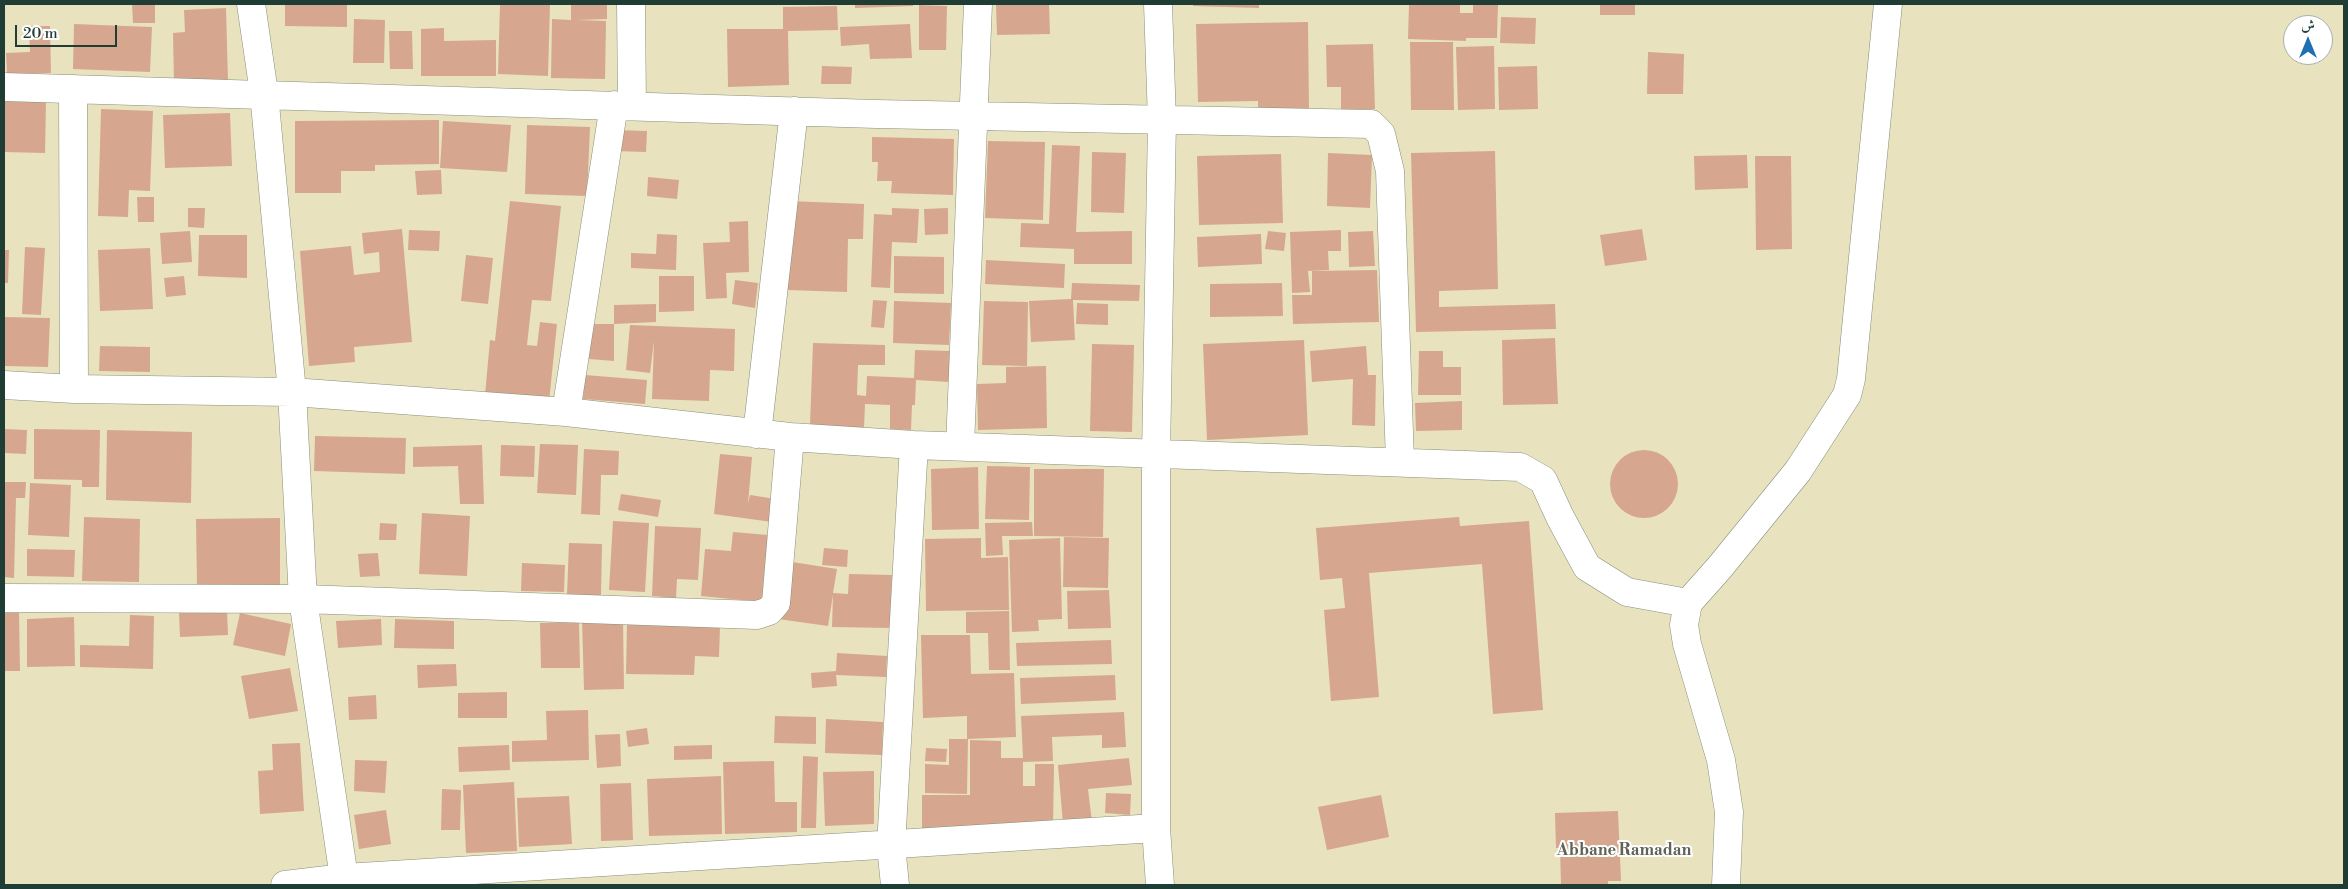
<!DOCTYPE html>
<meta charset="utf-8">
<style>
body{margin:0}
#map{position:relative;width:2348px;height:889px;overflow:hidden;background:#e9e2bf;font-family:"Libre Bodoni",Amiri,serif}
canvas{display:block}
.frame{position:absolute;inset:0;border:5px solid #1f3d34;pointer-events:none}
.north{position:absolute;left:2283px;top:15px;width:50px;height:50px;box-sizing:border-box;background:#fff;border:1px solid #a5b1ae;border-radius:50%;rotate:0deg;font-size:14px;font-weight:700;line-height:20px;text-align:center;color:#1f3d34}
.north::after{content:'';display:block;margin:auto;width:18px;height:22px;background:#1f6fb2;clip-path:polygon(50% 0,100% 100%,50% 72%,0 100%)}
.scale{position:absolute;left:15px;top:25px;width:102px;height:22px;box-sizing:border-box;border:2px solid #1f3d34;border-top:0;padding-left:6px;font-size:15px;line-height:18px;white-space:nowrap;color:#1f3d34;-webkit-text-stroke:4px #fff;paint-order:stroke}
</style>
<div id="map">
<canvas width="2348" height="889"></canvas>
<div class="frame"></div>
<div class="north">ش</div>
<div class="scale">20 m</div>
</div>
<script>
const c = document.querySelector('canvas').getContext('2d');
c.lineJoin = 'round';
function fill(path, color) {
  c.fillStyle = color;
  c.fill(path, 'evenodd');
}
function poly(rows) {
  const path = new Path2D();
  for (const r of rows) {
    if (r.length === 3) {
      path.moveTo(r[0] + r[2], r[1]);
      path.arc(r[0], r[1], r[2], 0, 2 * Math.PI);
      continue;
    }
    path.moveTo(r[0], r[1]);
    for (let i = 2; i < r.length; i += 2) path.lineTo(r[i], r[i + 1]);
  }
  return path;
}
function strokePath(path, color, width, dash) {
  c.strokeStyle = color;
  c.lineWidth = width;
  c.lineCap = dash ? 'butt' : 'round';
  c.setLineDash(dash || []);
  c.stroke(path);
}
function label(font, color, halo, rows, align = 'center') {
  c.font = font + ' "Libre Bodoni",serif';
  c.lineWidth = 4;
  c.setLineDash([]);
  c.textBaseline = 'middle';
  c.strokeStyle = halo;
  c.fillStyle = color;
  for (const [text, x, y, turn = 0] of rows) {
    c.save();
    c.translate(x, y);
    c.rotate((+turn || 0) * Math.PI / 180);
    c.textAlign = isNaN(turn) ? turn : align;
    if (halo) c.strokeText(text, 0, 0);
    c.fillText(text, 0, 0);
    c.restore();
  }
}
fill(poly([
 [132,4,155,4,155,23,133,23],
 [285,4,347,4,347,27,285,26],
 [500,4,550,4,548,76,498,74],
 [571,4,607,4,607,19,577,20,606,21,605,79,551,78,552,19,571,20],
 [855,4,913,4,913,6,855,8],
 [1049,4,1050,34,997,35,996,5],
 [1193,4,1259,4,1259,8,1193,6],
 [1409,4,1460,4,1460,13,1473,13,1473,4,1498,4,1497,38,1466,38,1466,41,1408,39],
 [1600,4,1635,4,1635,15,1600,15],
 [919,5,947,6,946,50,919,50],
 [837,6,838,30,788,31,789,85,728,87,727,29,783,29,783,7],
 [226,8,228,81,174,83,173,33,185,32,184,10],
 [1501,17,1536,18,1535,44,1500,43],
 [354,19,385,20,384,63,353,63],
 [1308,22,1309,110,1258,112,1258,101,1198,102,1196,24],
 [74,24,152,27,150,72,73,69],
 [910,24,912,58,870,59,869,44,841,46,840,27],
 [29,26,50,26,51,73,7,74,6,53,30,52],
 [444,28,444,41,496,40,496,76,421,76,421,29],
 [389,31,412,31,413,69,390,69],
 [1410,42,1453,42,1454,110,1411,110],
 [1373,44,1375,109,1341,110,1341,87,1327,87,1326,45],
 [1494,46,1495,109,1458,110,1456,47],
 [1648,52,1684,54,1683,94,1647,94],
 [822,66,852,67,851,84,821,84],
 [1537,66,1538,109,1499,110,1498,67],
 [4,100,46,101,45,153,4,152],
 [101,109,153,111,150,191,129,190,128,217,98,216],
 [230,113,232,166,165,168,163,115],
 [439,120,439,164,375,165,375,171,341,171,341,193,295,193,295,121],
 [443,121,511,125,507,172,440,168],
 [527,125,590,127,587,196,525,194],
 [615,130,647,131,646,152,614,151],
 [872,137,954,139,953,195,891,193,892,181,877,181,878,162,872,162],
 [988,141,1045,142,1043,220,985,218],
 [1052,145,1080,146,1076,232,1132,231,1132,264,1074,264,1074,249,1020,247,1021,223,1049,224],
 [1495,151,1498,289,1439,291,1439,307,1555,304,1556,329,1416,332,1411,153],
 [1092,152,1126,153,1124,213,1091,212],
 [1328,153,1372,155,1370,208,1327,206],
 [1281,154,1283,223,1199,225,1197,156],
 [1747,155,1748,188,1695,190,1694,156],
 [1755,156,1791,156,1792,249,1756,250],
 [441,170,442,194,417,195,415,171],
 [648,177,679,180,677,199,647,196],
 [137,197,154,197,154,222,138,222],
 [510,201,561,206,551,301,532,300,527,345,537,346,540,322,557,324,549,402,485,395,490,340,495,341],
 [789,201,864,204,863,239,848,239,847,292,787,290],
 [188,208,205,208,204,228,188,227],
 [892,208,919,209,917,243,892,242,890,288,871,287,874,214,892,215],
 [948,208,948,234,925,235,924,209],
 [748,221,749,272,726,273,727,298,706,299,703,243,730,242,729,222],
 [402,229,412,342,354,347,355,362,309,366,300,251,351,246,354,275,380,272,379,252,364,254,362,233],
 [1642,229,1647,260,1605,266,1600,235],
 [409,230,440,231,439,251,408,250],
 [1341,230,1341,251,1328,251,1329,270,1308,271,1310,292,1292,293,1290,232],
 [190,231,192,262,162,264,160,233],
 [1268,231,1286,233,1284,251,1265,249],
 [1373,231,1375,266,1349,267,1348,232],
 [657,234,677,235,676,270,631,268,631,253,656,254],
 [1261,234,1262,264,1198,267,1197,237],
 [199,235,247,235,247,278,198,276],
 [25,247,45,248,41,315,22,314],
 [150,248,153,309,100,311,98,250],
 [4,250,9,250,8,283,4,283],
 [466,255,493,258,488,304,461,301],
 [894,256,944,257,944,294,894,293],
 [986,260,1065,264,1064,288,985,284],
 [1377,270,1379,322,1293,324,1292,295,1312,295,1312,271],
 [184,276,186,295,166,297,164,278],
 [659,276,694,276,694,311,659,312],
 [735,280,758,283,755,308,732,304],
 [1072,283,1140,285,1139,301,1073,300,1075,340,1031,342,1029,301,1071,299],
 [1282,283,1283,316,1210,317,1210,284],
 [873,300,887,301,884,328,871,327],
 [894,301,951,303,949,345,893,343],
 [984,301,1028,302,1027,366,982,365],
 [1077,303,1108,304,1108,325,1076,324],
 [656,304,656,322,614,324,614,305],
 [4,317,50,318,48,367,4,366],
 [590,324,614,324,614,361,589,359],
 [630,325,735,329,734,371,710,370,709,401,652,399,654,341,650,373,626,370],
 [1555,338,1558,404,1503,405,1502,340],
 [1304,340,1308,435,1207,440,1203,344],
 [813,343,885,345,885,365,858,365,857,395,866,396,867,376,914,378,915,350,950,351,949,382,916,380,915,405,912,405,911,430,890,429,890,405,865,404,864,428,810,425],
 [1092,344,1134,345,1132,432,1090,431],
 [100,346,150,347,150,372,99,371],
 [1366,346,1368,375,1376,375,1375,426,1352,425,1353,379,1312,382,1310,351],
 [1419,351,1443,351,1443,367,1461,367,1461,395,1418,395],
 [1046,366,1047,428,978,430,977,384,1006,383,1006,367],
 [585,375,647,380,645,404,583,399],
 [1462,401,1462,430,1416,431,1415,403],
 [4,429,27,430,26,454,4,453],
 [34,429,100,430,99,487,82,487,82,480,34,479],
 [107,430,192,432,191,503,106,500],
 [315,436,406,438,405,474,314,471],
 [540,444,578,445,576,495,537,493],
 [482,445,484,504,460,504,458,466,413,467,413,447],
 [501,445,535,446,534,477,500,476],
 [584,449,619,451,618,475,601,475,600,515,581,514],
 [1644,484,34],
 [720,454,752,457,748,504,750,495,776,499,772,522,714,514],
 [987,466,1030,467,1029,520,985,519],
 [978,467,979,529,932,530,931,469],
 [1034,469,1104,469,1103,537,1034,536],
 [4,482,26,482,25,498,16,498,14,578,4,577],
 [30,483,71,485,69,537,28,535],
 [621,494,661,500,658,517,618,510],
 [422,513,470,516,467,576,419,574],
 [84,517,140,519,139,582,82,581],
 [1459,517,1460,526,1529,521,1543,710,1493,714,1482,564,1369,573,1379,697,1331,701,1324,610,1345,608,1342,578,1320,580,1316,528],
 [280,518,280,586,197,587,196,519],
 [613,521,649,523,645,592,609,590],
 [1032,522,1033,536,1002,536,1003,555,986,556,985,523],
 [380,523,397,524,396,540,379,540],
 [655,526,701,528,698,580,677,579,676,598,652,596],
 [733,532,768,535,762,602,701,596,705,549,731,551],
 [1064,537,1109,538,1108,588,1063,587],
 [981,538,981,558,1008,557,1009,610,926,611,925,539],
 [1060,538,1062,619,1038,620,1039,631,1012,632,1009,540],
 [569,543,602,544,601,596,567,595],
 [824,548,848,550,847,567,822,565],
 [27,549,75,550,74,577,27,576],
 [378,553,380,576,360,577,358,554],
 [786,561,837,569,833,593,848,594,849,574,892,575,890,628,832,627,833,595,828,626,778,619],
 [522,563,565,565,564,592,521,591],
 [1109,590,1111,628,1068,629,1067,591],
 [227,611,228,635,180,637,179,613],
 [1009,611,1010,670,989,670,988,633,966,633,966,612],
 [4,613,19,613,20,671,4,671],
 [240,613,291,624,285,656,233,645],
 [130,615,154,616,153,669,80,667,80,645,129,646],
 [74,617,75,666,27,667,27,619],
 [623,618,624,689,584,690,582,619],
 [381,619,382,645,338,648,336,621],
 [395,619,454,621,454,649,394,648],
 [579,622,580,668,541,668,540,623],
 [627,623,720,626,719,657,695,656,694,675,626,674],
 [921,635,970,635,971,674,1014,673,1016,737,967,739,967,716,923,718],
 [1111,640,1112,664,1017,666,1016,643],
 [837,653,887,656,886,677,836,675,837,686,812,688,811,673,836,671],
 [456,664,457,686,418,688,417,665],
 [290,668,298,711,249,719,241,676],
 [1115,675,1116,700,1021,704,1020,678],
 [507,692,507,718,458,718,458,693],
 [376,695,377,719,349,720,348,697],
 [588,710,589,760,512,762,512,741,547,740,546,711],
 [1124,712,1126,747,1102,748,1102,735,1052,737,1053,761,1023,762,1023,786,1035,786,1035,764,1054,764,1053,829,922,828,922,795,970,795,970,740,1001,741,1001,758,1023,758,1021,716],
 [775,716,816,717,816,744,774,743],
 [826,719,883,722,882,755,825,753],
 [647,728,649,744,628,747,626,731],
 [620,734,621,766,597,768,595,735],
 [949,739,968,739,967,794,925,793,925,764,949,765],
 [300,743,304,811,260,814,258,771,273,770,272,744],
 [509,745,510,770,459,772,458,747],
 [712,745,712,759,674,760,674,746],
 [926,748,947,749,946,762,925,761],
 [803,756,818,757,816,828,801,828],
 [1129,758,1132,785,1088,789,1092,822,1063,824,1058,765],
 [355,760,387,761,385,793,354,791],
 [774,761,775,802,797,802,797,832,725,834,723,762],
 [874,771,874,824,825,826,823,772],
 [721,776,722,834,649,836,647,779],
 [514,782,517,851,466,853,463,785],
 [631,783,633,840,601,841,600,784],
 [442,789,461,790,460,830,441,830],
 [1106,793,1131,794,1130,815,1105,813],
 [1381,795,1389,837,1327,850,1318,807],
 [569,796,572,844,519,847,517,798],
 [386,810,391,844,359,849,354,815],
 [1618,811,1621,881,1608,881,1608,885,1561,885,1560,848,1556,848,1555,813]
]), '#d6a78e');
const minor = poly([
 [251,4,264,93,292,392,303,599,345,885],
 [631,4,632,106],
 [1158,4,1162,121,1156,455,1156,828,1160,885],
 [4,87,876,114,1371,124,1381,134,1390,171,1400,462],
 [73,89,74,389],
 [4,385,74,389,292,392,566,412,790,437,914,445,1520,467,1543,480,1560,517,1587,567,1627,592,1688,603],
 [566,412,614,105],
 [757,434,794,111],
 [960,446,978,4],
 [4,598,303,599,757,615,769,611,776,603,790,437],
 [285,885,344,878,1156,828],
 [895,885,891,846,914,445],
 [1726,885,1729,812,1721,760,1687,644,1684,625,1688,603,1720,567,1798,471,1847,395,1851,379,1888,4]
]);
strokePath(minor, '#84907a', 29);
strokePath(minor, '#fff', 28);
label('bold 16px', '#5f6254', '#fff', [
 ["Abbane Ramadan",1624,851]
]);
</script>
